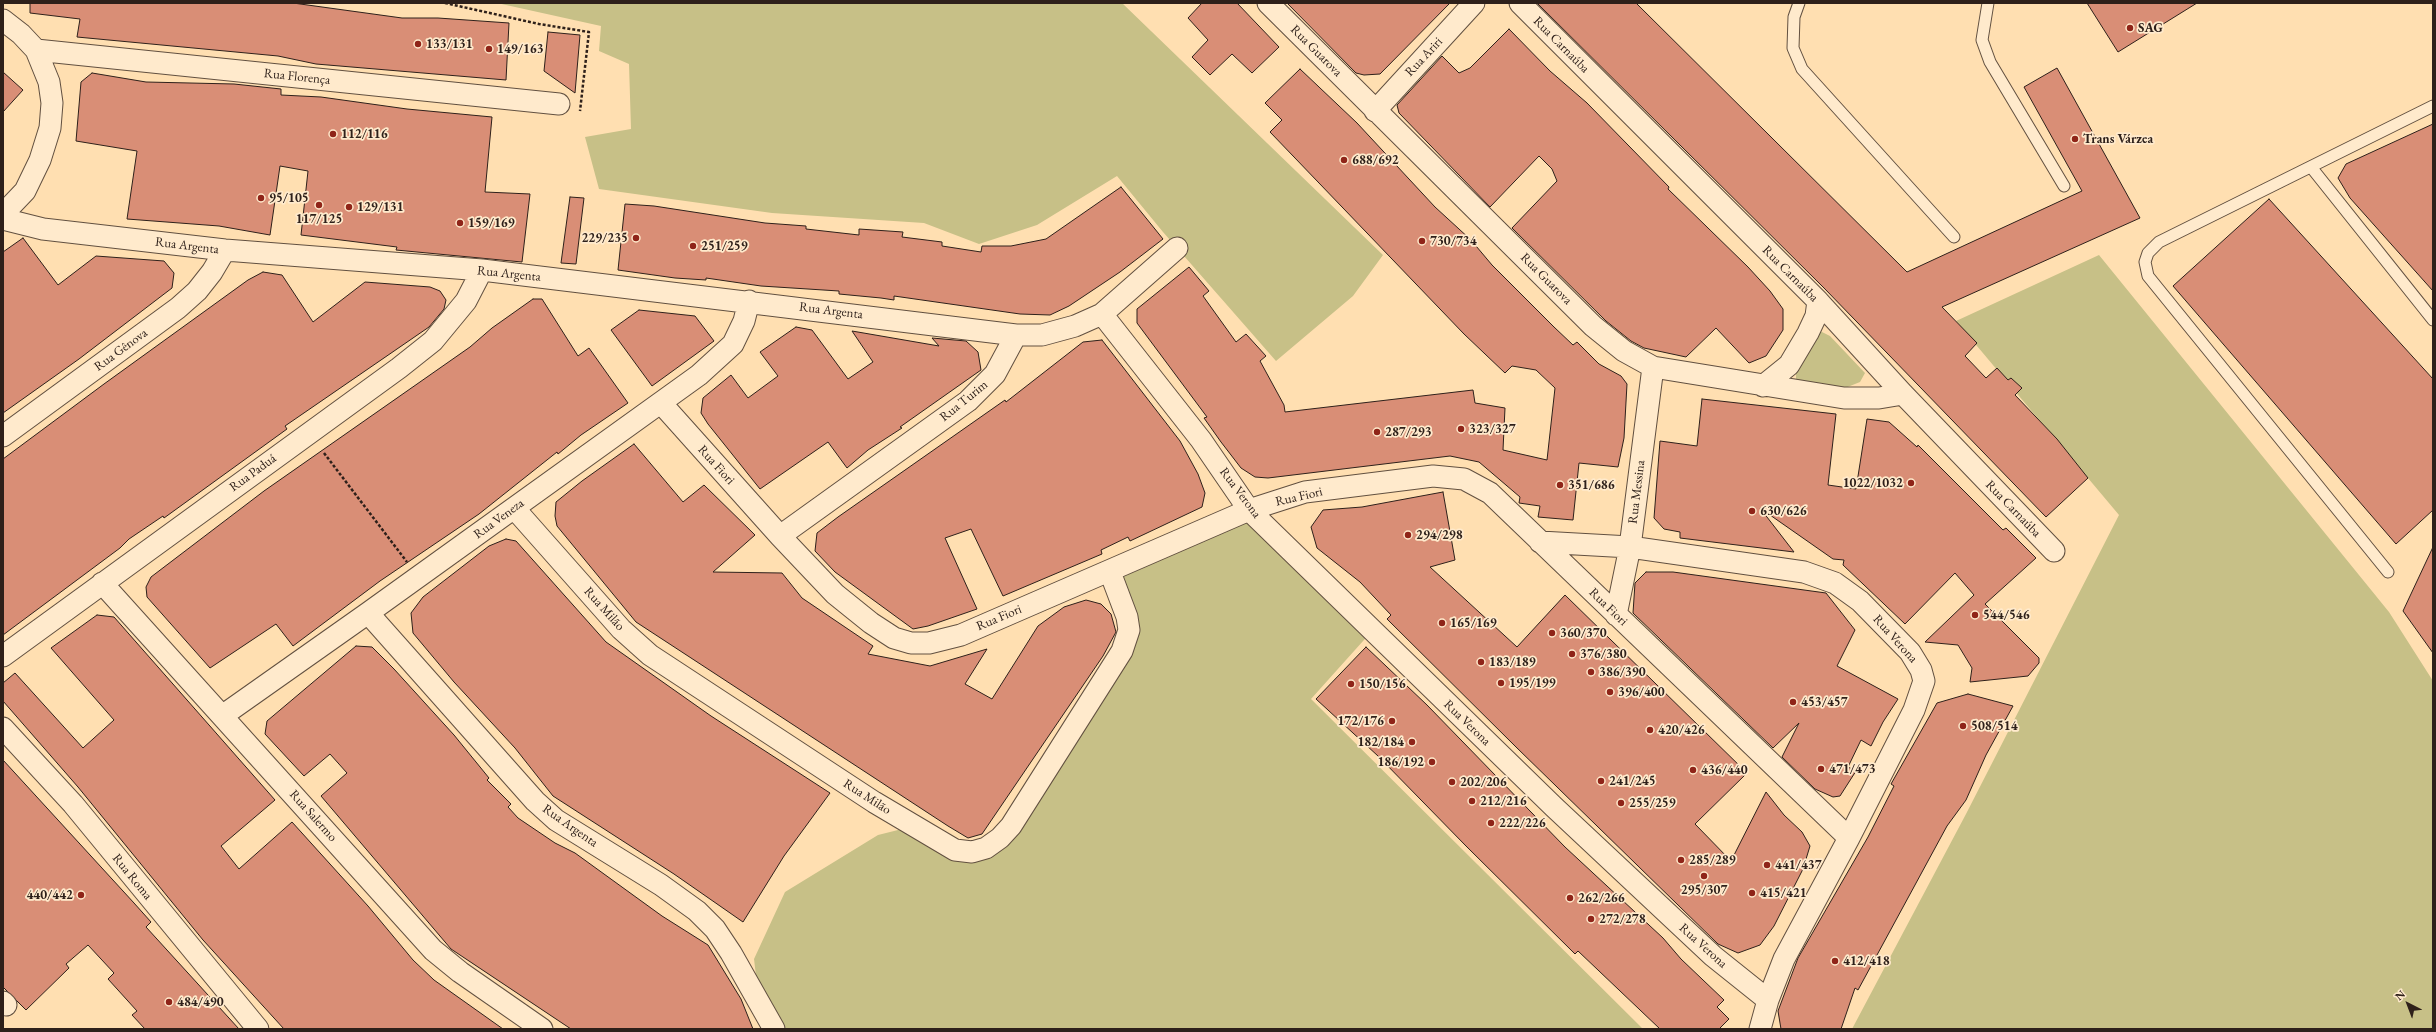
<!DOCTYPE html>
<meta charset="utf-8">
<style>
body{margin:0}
#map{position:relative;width:2436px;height:1032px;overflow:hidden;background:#ffdfb1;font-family:"EB Garamond",serif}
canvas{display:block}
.frame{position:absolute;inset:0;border:4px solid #2e201a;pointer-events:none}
.north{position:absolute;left:2388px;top:984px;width:40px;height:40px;-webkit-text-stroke:3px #ffeacc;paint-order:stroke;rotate:318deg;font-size:11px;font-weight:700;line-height:16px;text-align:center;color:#2e201a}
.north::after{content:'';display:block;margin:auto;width:14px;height:18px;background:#2e201a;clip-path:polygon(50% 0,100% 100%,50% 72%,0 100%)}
</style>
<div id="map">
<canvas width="2436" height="1032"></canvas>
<div class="frame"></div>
<div class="north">N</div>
</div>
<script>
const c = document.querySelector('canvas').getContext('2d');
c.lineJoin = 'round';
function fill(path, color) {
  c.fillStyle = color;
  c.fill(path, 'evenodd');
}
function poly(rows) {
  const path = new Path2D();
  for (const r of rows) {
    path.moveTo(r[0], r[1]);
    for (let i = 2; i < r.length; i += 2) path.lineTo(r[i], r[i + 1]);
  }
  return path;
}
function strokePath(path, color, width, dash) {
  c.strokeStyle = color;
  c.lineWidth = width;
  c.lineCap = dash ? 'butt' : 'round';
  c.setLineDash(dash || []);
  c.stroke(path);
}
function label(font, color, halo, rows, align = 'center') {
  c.font = font + ' "EB Garamond",serif';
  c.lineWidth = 3.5;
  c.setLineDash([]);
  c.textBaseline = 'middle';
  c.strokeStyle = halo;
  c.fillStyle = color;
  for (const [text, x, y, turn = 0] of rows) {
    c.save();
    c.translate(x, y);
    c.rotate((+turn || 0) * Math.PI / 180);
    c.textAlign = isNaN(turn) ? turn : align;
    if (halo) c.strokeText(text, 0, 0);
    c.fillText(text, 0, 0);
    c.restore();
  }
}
fill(poly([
 [497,3,1122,3,1383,255,1353,296,1276,361,1163,232,1117,176,1037,225,979,244,924,223,772,213,599,189,585,137,631,129,629,64,599,51,601,26],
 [2099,255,2389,612,2433,681,2433,1029,1852,1029,1966,814,2119,515,1956,321],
 [1818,330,1830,336,1865,373,1860,382,1845,388,1796,380,1796,365],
 [1249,510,1372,631,1311,699,1643,1029,774,1029,759,1001,754,959,785,892,878,835,914,826,972,852,986,848,1122,651,1110,572]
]), '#c7c087');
const building = poly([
 [30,3,293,3,402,18,438,18,509,23,506,80,316,64,278,56,77,37,80,19,30,13,30,3],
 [1202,3,1237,3,1279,47,1252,73,1232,54,1210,75,1192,57,1208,40,1188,18,1202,3],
 [1287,3,1450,3,1380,74,1364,75,1356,73,1287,3],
 [1537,3,1636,3,1907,272,2082,191,2024,87,2057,68,2140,218,1942,307,1977,343,1965,356,1986,378,1997,368,2008,380,2011,378,2022,388,2015,395,2057,439,2088,478,2046,517,1824,288,1537,3],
 [2087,3,2197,3,2118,52,2087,3],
 [1509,29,1550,71,1587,103,1669,187,1668,189,1748,267,1770,291,1783,309,1783,330,1766,356,1749,363,1716,328,1686,357,1644,348,1631,341,1606,321,1512,228,1557,181,1552,169,1539,156,1490,207,1399,113,1397,105,1442,56,1459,73,1470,68,1509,29],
 [548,32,580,35,575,93,544,71,548,32],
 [1300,69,1357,123,1435,207,1471,240,1492,265,1554,327,1573,345,1577,342,1599,364,1621,376,1627,384,1624,438,1618,467,1579,463,1573,520,1538,517,1540,506,1519,503,1520,497,1479,462,1450,456,1268,478,1255,477,1241,468,1221,442,1204,418,1207,417,1137,323,1137,309,1189,267,1209,291,1203,296,1236,342,1246,334,1266,356,1260,361,1284,405,1285,412,1473,390,1475,403,1505,408,1503,450,1547,460,1555,388,1536,370,1512,366,1505,373,1464,334,1270,132,1282,120,1265,103,1300,69],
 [3,72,23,90,3,112,3,72],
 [92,73,146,82,234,84,281,89,281,95,321,97,407,109,492,117,485,192,530,194,522,262,396,250,397,247,301,235,308,171,280,166,270,235,219,226,127,219,137,151,76,141,81,82,92,73],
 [2433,124,2433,291,2350,198,2338,178,2346,164,2433,124],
 [1121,187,1163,239,1120,272,1069,306,1050,315,1020,314,894,296,894,300,881,298,839,294,839,291,761,286,706,278,706,280,675,278,618,270,625,204,654,206,765,223,806,226,806,229,859,235,859,229,903,232,902,237,942,242,942,246,981,252,982,246,1011,246,1046,239,1121,187],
 [570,197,584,198,576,264,561,263,570,197],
 [2269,199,2433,379,2433,510,2396,544,2173,286,2269,199],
 [23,238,58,285,96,256,164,261,174,273,172,288,79,359,3,413,3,252,23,238],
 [263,272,282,275,313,322,365,282,430,287,440,291,446,300,444,309,429,327,285,426,287,429,164,518,163,516,129,539,120,548,3,635,3,459,104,384,248,280,263,272],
 [533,299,542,299,578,356,589,348,628,403,581,435,558,454,557,452,479,514,380,581,293,646,276,624,210,668,147,597,146,587,151,577,264,491,470,347,492,328,533,299],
 [639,310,695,316,714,341,652,386,611,330,639,310],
 [796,327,812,330,848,379,873,362,852,331,939,346,932,338,966,341,978,352,981,370,900,427,902,428,868,450,847,468,828,442,760,489,708,424,701,413,703,398,731,375,748,398,778,376,760,352,796,327],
 [1102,340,1180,441,1198,474,1205,493,1202,507,1130,541,1128,537,1101,550,1102,554,1003,596,971,529,945,538,977,609,928,626,913,629,835,572,815,551,817,533,838,517,1005,400,1006,402,1083,342,1102,340],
 [1702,399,1836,414,1828,485,1856,489,1867,419,1889,422,1917,447,1918,445,2003,530,2006,528,2036,558,1985,604,2039,658,2039,663,2028,676,1970,682,1972,668,1958,645,1925,642,1974,595,1955,573,1905,624,1843,565,1844,560,1833,559,1760,508,1794,552,1680,538,1680,532,1664,529,1654,518,1660,441,1697,446,1702,399],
 [634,444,683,502,704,485,755,535,713,572,782,573,802,598,873,646,868,654,930,666,987,649,965,684,992,699,1038,626,1064,607,1086,600,1101,604,1111,614,1116,632,1103,656,982,834,968,838,948,826,636,622,557,526,555,516,556,502,582,481,634,444],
 [1443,492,1455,560,1430,567,1517,647,1565,595,1747,773,1695,824,1731,861,1766,792,1784,815,1802,832,1810,846,1803,869,1774,926,1760,945,1738,953,1718,944,1516,747,1387,619,1391,615,1360,582,1317,548,1311,527,1323,510,1362,507,1443,492],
 [506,539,516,541,606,642,711,716,830,793,784,856,743,922,674,874,553,796,515,748,454,682,413,633,411,613,423,597,489,546,506,539],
 [2433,547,2433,653,2403,611,2433,547],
 [1646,572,1673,572,1826,593,1855,630,1837,666,1898,699,1883,722,1871,746,1861,740,1848,767,1856,771,1840,796,1833,797,1815,789,1782,757,1799,723,1773,748,1633,613,1635,583,1646,572],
 [97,615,114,617,275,800,221,846,239,869,292,822,368,906,413,960,434,980,503,1029,284,1029,203,940,78,787,3,701,3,683,15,673,83,748,114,720,51,648,97,615],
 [356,646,372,647,394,669,454,735,489,778,487,780,511,804,508,807,518,818,555,843,575,853,662,916,708,945,741,999,753,1029,571,1029,451,949,321,796,347,773,330,754,304,776,265,734,267,721,356,646],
 [1366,647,1427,705,1565,847,1663,938,1681,959,1724,1000,1717,1007,1729,1019,1719,1029,1660,1029,1578,951,1575,954,1466,846,1378,756,1316,699,1366,647],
 [1968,694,2013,706,1986,755,1966,800,1947,826,1858,990,1855,988,1841,1029,1781,1029,1778,1011,1798,958,1868,837,1894,786,1891,784,1937,703,1968,694],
 [3,760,134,903,151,922,146,927,239,1029,145,1029,132,1015,137,1011,108,979,114,973,88,945,66,964,69,968,26,1010,3,987,3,760]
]);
fill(building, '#d98e76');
strokePath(building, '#2e201a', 1);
const lane = poly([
 [1799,3,1794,17,1793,48,1802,69,1954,237],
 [1988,3,1982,40,1990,62,2064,186],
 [2311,167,2433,320],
 [2388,572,2148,276,2145,262,2148,253,2159,242,2433,106]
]);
const street = poly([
 [1268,3,1593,326,1624,351,1653,367,1844,398,1879,398,1903,394],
 [1520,3,1818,301,1903,394,2054,551],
 [3,20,21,34,36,50,49,82,52,103,50,128,40,160,25,191,3,214],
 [36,50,559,104],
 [1375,111,1474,3],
 [3,219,43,229,225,250,482,270,1016,335],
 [1102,314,1201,440,1249,510,1554,807,1713,956,1768,1000,1784,959,1849,838,1914,710,1924,681,1921,670,1910,652,1860,601,1835,583,1804,572,1630,547,1540,542],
 [1763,386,1789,365,1808,333,1816,316,1818,301],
 [661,403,780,536,835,594,871,623,894,638,911,643,929,643,961,635,1249,510,1305,492,1433,476,1464,479,1490,493,1849,838],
 [3,436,178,308,197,291,212,272,225,250],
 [514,508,621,629,650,655,874,802,955,850,972,852,986,848,1000,838,1011,826,1122,651,1129,630,1127,617,1110,572],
 [780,536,968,401,995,374,1016,335,1042,335,1075,326,1102,314,1177,248],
 [102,583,433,950,460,972,542,1029],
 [368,613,535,801,556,820,661,885,697,911,715,929,731,953,774,1029],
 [1616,615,1630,547,1653,367],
 [3,656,399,368,433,341,466,301,482,270],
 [222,716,368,613,699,375,733,344,744,321,749,301],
 [3,728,73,804,258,1029],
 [3,1002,6,1005],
 [1760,1029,1768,1000]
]);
strokePath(lane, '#625040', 13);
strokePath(street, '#625040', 23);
strokePath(poly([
 [445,3,539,24,589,32,580,111],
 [324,453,407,562]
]), '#2e201a', 2.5, [3, 2]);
strokePath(lane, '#ffeacc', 11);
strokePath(street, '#ffeacc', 21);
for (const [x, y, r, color] of [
 [2130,28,4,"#8f2418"],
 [418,44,4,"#8f2418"],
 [489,49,4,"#8f2418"],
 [333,134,4,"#8f2418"],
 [2075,139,4,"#8f2418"],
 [1344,160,4,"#8f2418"],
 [261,198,4,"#8f2418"],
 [319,205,4,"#8f2418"],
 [349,207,4,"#8f2418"],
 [460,223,4,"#8f2418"],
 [636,238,4,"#8f2418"],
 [1422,241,4,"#8f2418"],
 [693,246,4,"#8f2418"],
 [1461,429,4,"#8f2418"],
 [1377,432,4,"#8f2418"],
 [1911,483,4,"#8f2418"],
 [1560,485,4,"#8f2418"],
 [1752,511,4,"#8f2418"],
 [1408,535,4,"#8f2418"],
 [1975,615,4,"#8f2418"],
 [1442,623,4,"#8f2418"],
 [1552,633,4,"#8f2418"],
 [1572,654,4,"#8f2418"],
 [1481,662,4,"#8f2418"],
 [1591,672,4,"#8f2418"],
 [1501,683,4,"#8f2418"],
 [1351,684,4,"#8f2418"],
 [1610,692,4,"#8f2418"],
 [1793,702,4,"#8f2418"],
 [1392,721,4,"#8f2418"],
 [1963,726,4,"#8f2418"],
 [1650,730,4,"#8f2418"],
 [1412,742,4,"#8f2418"],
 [1432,762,4,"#8f2418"],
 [1821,769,4,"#8f2418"],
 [1693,770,4,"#8f2418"],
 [1601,781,4,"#8f2418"],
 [1452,782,4,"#8f2418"],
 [1472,801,4,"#8f2418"],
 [1621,803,4,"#8f2418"],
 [1491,823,4,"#8f2418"],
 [1681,860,4,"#8f2418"],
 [1767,865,4,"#8f2418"],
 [1704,876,4,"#8f2418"],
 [1752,893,4,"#8f2418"],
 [81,895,4,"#8f2418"],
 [1570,898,4,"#8f2418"],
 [1591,919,4,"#8f2418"],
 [1835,961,4,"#8f2418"],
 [169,1002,4,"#8f2418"]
]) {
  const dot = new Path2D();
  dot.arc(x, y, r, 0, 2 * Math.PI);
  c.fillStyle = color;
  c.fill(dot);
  strokePath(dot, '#ffeacc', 1.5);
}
label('bold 13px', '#2e201a', '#ffeacc', [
 ["SAG",2138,28],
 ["133/131",426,44],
 ["149/163",497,49],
 ["112/116",341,134],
 ["Trans Várzea",2083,139],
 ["688/692",1352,160],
 ["95/105",269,198],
 ["129/131",357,207],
 ["117/125",319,219,"center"],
 ["159/169",468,223],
 ["229/235",628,238,"right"],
 ["730/734",1430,241],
 ["251/259",701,246],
 ["323/327",1469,429],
 ["287/293",1385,432],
 ["1022/1032",1903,483,"right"],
 ["351/686",1568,485],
 ["630/626",1760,511],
 ["294/298",1416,535],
 ["544/546",1983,615],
 ["165/169",1450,623],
 ["360/370",1560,633],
 ["376/380",1580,654],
 ["183/189",1489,662],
 ["386/390",1599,672],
 ["195/199",1509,683],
 ["150/156",1359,684],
 ["396/400",1618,692],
 ["453/457",1801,702],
 ["172/176",1384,721,"right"],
 ["508/514",1971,726],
 ["420/426",1658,730],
 ["182/184",1404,742,"right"],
 ["186/192",1424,762,"right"],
 ["471/473",1829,769],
 ["436/440",1701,770],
 ["241/245",1609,781],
 ["202/206",1460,782],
 ["212/216",1480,801],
 ["255/259",1629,803],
 ["222/226",1499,823],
 ["285/289",1689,860],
 ["441/437",1775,865],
 ["295/307",1704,890,"center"],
 ["415/421",1760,893],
 ["440/442",73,895,"right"],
 ["262/266",1578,898],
 ["272/278",1599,919],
 ["412/418",1843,961],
 ["484/490",177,1002]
], 'left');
label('13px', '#2e201a', '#ffeacc', [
 ["Rua Carnaúba",1561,45,45],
 ["Rua Guarova",1316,51,45],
 ["Rua Ariri",1424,57,-47],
 ["Rua Florença",297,77,6],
 ["Rua Argenta",187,246,7],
 ["Rua Argenta",509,274,6],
 ["Rua Carnaúba",1790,274,45],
 ["Rua Guarova",1546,279,45],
 ["Rua Argenta",831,311,7],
 ["Rua Gênova",121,350,-36],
 ["Rua Turim",964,401,-39],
 ["Rua Fiori",716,465,48],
 ["Rua Paduá",253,473,-36],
 ["Rua Messina",1637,492,-83],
 ["Rua Verona",1240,493,53],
 ["Rua Fiori",1299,497,-13],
 ["Rua Carnaúba",2013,509,46],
 ["Rua Veneza",499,519,-36],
 ["Rua Fiori",1608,607,44],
 ["Rua Milão",604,609,48],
 ["Rua Fiori",999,618,-23],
 ["Rua Verona",1895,639,48],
 ["Rua Verona",1467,723,44],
 ["Rua Milão",867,797,33],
 ["Rua Salermo",313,816,48],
 ["Rua Argenta",570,826,35],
 ["Rua Roma",132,877,51],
 ["Rua Verona",1703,946,42]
]);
</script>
